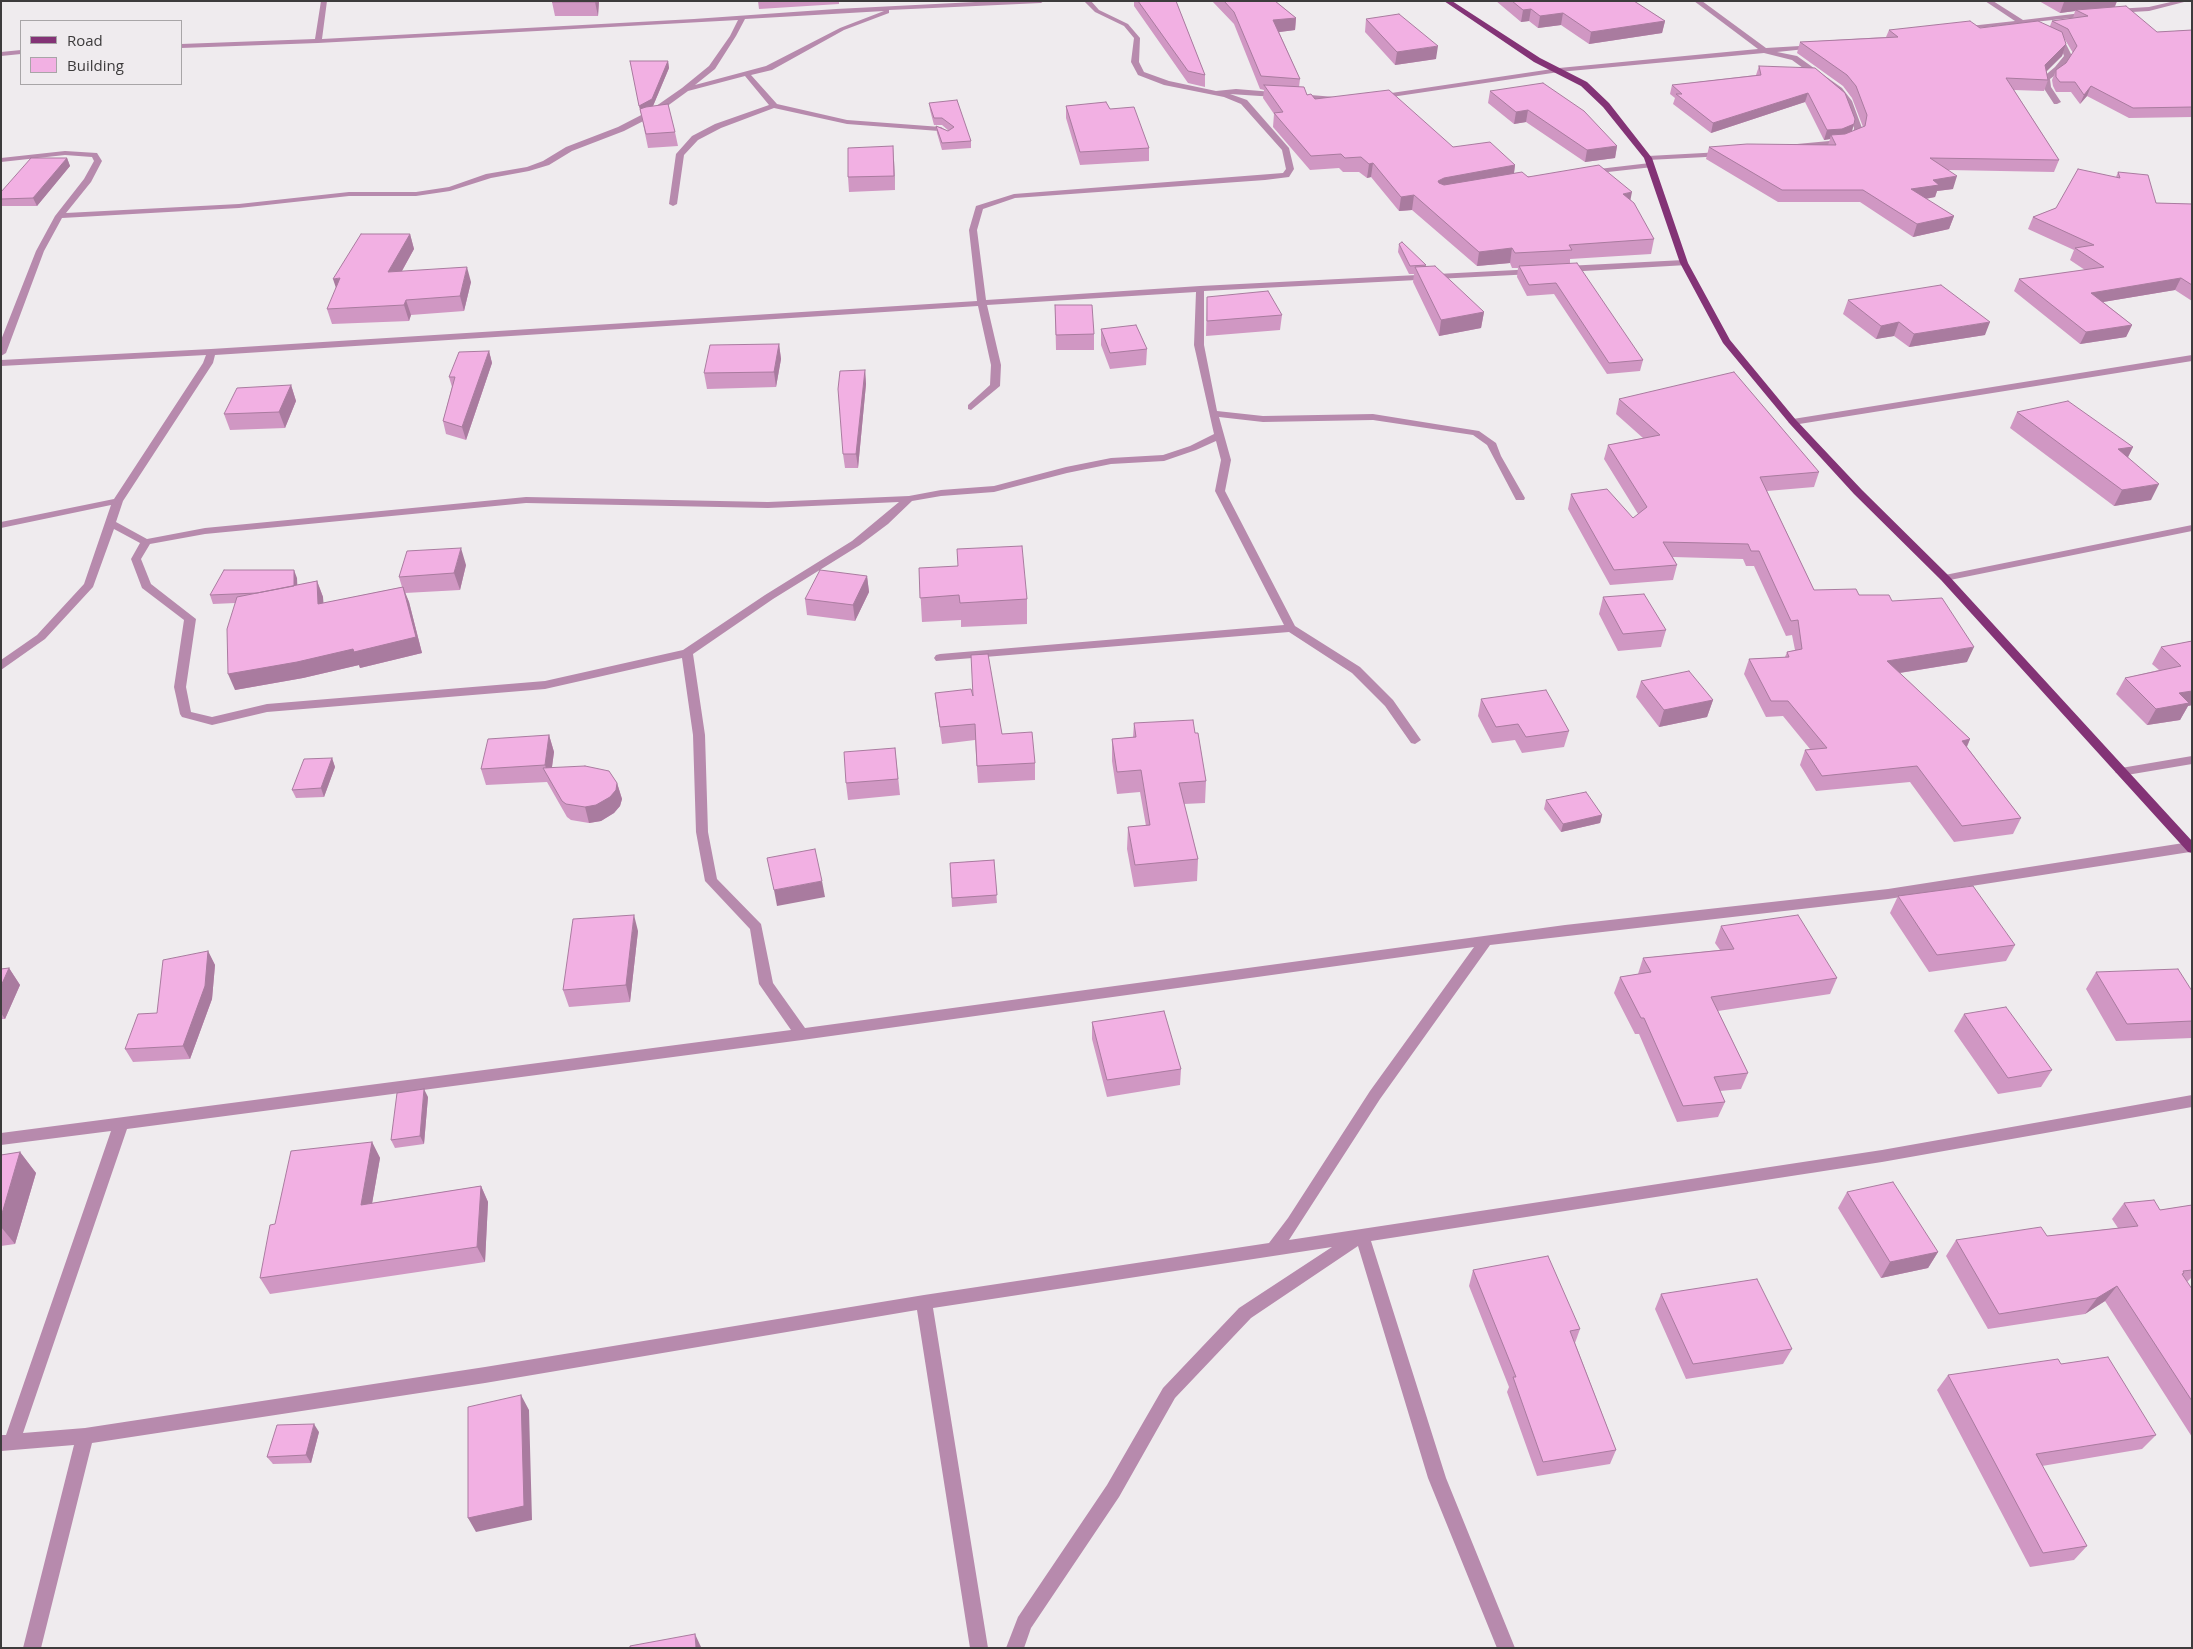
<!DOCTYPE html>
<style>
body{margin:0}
#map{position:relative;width:2193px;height:1649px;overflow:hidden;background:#efebee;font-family:"Open Sans",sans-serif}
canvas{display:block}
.frame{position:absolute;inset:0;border:2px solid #3d3b3c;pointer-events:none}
.legend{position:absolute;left:20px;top:20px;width:162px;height:65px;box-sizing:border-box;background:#efebee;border:1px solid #a8a5a7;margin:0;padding:6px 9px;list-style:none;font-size:15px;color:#3d3b3c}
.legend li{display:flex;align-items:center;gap:10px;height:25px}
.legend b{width:25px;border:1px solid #a8a5a7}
</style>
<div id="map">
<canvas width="2193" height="1649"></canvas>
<div class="frame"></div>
<ul class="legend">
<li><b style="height:6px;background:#833376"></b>Road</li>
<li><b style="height:14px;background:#f2b0e3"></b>Building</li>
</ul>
</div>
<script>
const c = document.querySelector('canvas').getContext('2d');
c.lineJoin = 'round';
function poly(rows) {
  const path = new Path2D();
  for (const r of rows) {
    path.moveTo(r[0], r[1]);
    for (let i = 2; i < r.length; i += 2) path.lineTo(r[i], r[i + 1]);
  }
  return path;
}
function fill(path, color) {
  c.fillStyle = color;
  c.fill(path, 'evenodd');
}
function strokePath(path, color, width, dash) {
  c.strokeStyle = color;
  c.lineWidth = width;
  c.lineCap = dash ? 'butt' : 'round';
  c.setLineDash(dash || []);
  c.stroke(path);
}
fill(poly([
 [321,1,327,1,322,39,694,19,836,9,995,1,1044,1,1041,3,889,10,889,13,844,30,772,70,751,75,777,104,847,120,941,127,953,135,949,137,939,131,847,124,774,108,721,128,698,140,684,155,677,204,673,206,669,204,676,154,692,136,715,124,769,105,745,76,688,91,655,115,624,131,572,151,549,165,529,171,491,178,450,191,416,196,349,196,239,208,62,218,44,251,6,353,1,356,1,340,36,251,55,216,84,179,94,161,92,157,65,155,1,162,1,158,65,151,97,153,102,161,91,182,66,213,239,204,349,192,416,192,449,187,486,174,527,167,543,161,566,147,618,127,649,111,682,88,709,66,730,36,738,20,318,43,181,48,181,44,315,39,321,1],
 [884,11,840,28,766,66,695,85,715,69,736,36,745,19,884,11],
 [1084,1,1091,1,1099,10,1128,24,1140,38,1139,62,1144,72,1169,81,1216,91,1236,89,1335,97,1339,99,1335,101,1230,94,1247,100,1289,148,1294,169,1289,177,1265,180,1015,198,983,209,977,230,986,300,1200,286,1536,269,1537,271,1533,274,1204,291,1204,345,1217,411,1263,416,1373,414,1479,431,1496,443,1501,456,1525,498,1524,500,1516,500,1487,445,1473,435,1373,420,1263,422,1219,417,1231,460,1225,491,1295,626,1360,667,1393,700,1421,740,1415,744,1411,743,1385,706,1352,673,1289,632,936,661,934,658,936,655,940,654,1284,625,1215,491,1221,460,1216,441,1196,450,1164,461,1111,464,1067,473,994,492,941,496,912,501,888,524,860,545,773,599,693,654,705,735,708,832,717,879,761,924,773,983,805,1028,1565,925,1888,889,2190,842,2192,843,2192,851,2190,852,1888,899,1490,945,1380,1099,1289,1240,1882,1150,2192,1095,2192,1107,1882,1162,1371,1241,1446,1478,1515,1648,1497,1648,1428,1478,1358,1246,1251,1318,1175,1398,1119,1497,1031,1628,1024,1648,1006,1648,1018,1617,1107,1485,1163,1388,1239,1308,1332,1247,933,1308,988,1648,970,1648,917,1310,485,1383,92,1443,41,1648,23,1648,74,1445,1,1451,1,1435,6,1435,111,1131,1,1145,1,1133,791,1030,759,984,750,929,705,881,696,832,693,735,682,658,545,689,267,712,212,725,182,717,180,714,174,687,184,620,142,588,131,559,140,543,114,529,93,587,45,639,1,670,1,660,37,635,84,584,111,505,1,528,1,522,114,499,203,363,206,355,1,366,1,360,211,349,977,301,969,230,976,206,1014,194,1283,173,1286,169,1282,150,1241,104,1224,97,1164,85,1138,75,1131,62,1134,38,1124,26,1095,12,1084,1],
 [1196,292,1194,345,1214,434,1190,446,1163,455,1111,458,1066,467,994,486,941,490,909,496,768,502,526,497,205,528,147,539,116,522,123,501,213,363,215,355,978,306,991,365,990,385,968,405,968,409,971,410,1000,386,1001,365,987,305,1196,292],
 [899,502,852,541,765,595,683,650,545,681,267,704,212,717,191,712,186,687,196,619,151,584,141,559,150,544,205,534,526,503,768,508,899,502],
 [1474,947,1370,1091,1288,1218,1269,1243,924,1295,485,1367,85,1428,23,1433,127,1129,802,1040,1474,947],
 [1694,1,1702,1,1766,48,1817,45,1817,47,1815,48,1777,52,1797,56,1842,88,1852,101,1862,128,1860,138,1841,144,1794,148,1794,144,1797,144,1840,140,1853,135,1854,128,1844,101,1836,92,1792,60,1764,53,1559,72,1378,99,1374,97,1378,95,1559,68,1758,49,1694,1],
 [1985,1,1993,1,2023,20,2090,12,2093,14,2090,16,1959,30,1958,29,1961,27,2015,21,1985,1],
 [2175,1,2188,1,2149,11,2115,13,2112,11,2115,9,2149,7,2175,1],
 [2054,36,2064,40,2072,56,2061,71,2050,79,2051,87,2061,102,2057,104,2054,104,2043,87,2042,78,2055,67,2064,56,2059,42,2051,38,2054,36],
 [21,50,21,54,1,56,1,52,21,50],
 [1722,152,1725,152,1725,156,1648,160,1644,158,1648,156,1722,152],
 [1650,163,1653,163,1653,167,1590,174,1586,172,1590,170,1650,163],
 [1684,260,1688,263,1687,265,1566,272,1562,269,1566,266,1684,260],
 [2192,355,2192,361,1793,425,1788,422,1793,419,2192,355],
 [2192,525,2192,531,1945,581,1940,578,1945,575,2192,525],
 [2192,756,2192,764,2121,776,2115,772,2121,768,2192,756]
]), '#b78aad');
fill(poly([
 [1444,1,1452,1,1540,58,1587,82,1609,103,1652,158,1688,263,1730,340,1796,420,1862,490,1949,576,2192,841,2192,853,2188,852,1941,580,1854,494,1790,424,1723,343,1680,263,1644,158,1603,107,1581,86,1534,62,1444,1]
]), '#833376');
fill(poly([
 [599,1,598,16,555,16,552,2],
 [758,1,839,1,839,4,759,9],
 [1134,1,1176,1,1205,75,1205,87,1188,83,1134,6],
 [1212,1,1275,1,1296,18,1295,30,1279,32,1300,79,1299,87,1307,95,1315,99,1453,147,1515,165,1514,173,1631,200,1654,239,1651,254,1570,259,1570,263,1643,360,1640,371,1607,374,1554,294,1527,296,1517,277,1518,268,1512,268,1510,263,1477,266,1412,210,1399,211,1371,177,1367,178,1359,172,1343,172,1339,168,1310,170,1273,127,1274,114,1263,98,1264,90,1260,89,1234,24],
 [1496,1,1634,1,1665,21,1662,33,1589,44,1561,25,1538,28,1529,21,1521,22],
 [2039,1,2117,1,2115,7,2157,32,2192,30,2192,117,2129,118,2087,96,2080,104,2071,92,2056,92,2053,86,2052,80,2056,70,2066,63,2073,53,2064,38,2066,44,2062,56,2046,71,2048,80,2044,91,2014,90,2059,160,2054,172,1948,170,1953,189,1937,191,1935,197,1926,199,1954,216,1949,229,1913,237,1860,202,1778,202,1706,159,1709,147,1828,145,1830,139,1824,140,1805,102,1711,133,1673,104,1675,98,1670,94,1672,85,1756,75,1759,66,1855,119,1852,131,1863,127,1852,98,1843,86,1797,53,1800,42,1886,37,1889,30,2050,26,2052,21,2073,18,2075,11,2060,13],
 [1366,19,1436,59,1395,65,1365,32],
 [630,61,668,61,669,68,653,106,675,132,678,146,648,148],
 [1490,91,1617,146,1615,158,1585,162,1526,122,1514,124,1488,103],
 [929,103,971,141,971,148,942,150,937,133,936,126,948,131,949,131,942,125,934,125,930,110],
 [1066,106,1110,109,1149,148,1149,161,1080,165,1066,118],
 [67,158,70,166,37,206,1,206,1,192],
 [894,160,895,190,849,192,848,177],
 [2118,172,2156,203,2192,204,2192,301,2175,290,2103,302,2132,325,2126,337,2080,344,2014,291,2019,279,2085,270,2070,260,2074,250,2028,229,2033,217,2056,208,2116,177],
 [410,234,414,249,402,271,471,282,464,311,411,315,409,321,332,324,327,309],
 [1399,244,1426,265,1426,266,1484,312,1481,328,1439,336,1413,282,1414,274,1409,274,1398,252],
 [1207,297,1282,315,1280,330,1206,336],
 [1848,300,1985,335,1909,347,1894,336,1876,339,1843,314],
 [1055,305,1094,334,1094,350,1056,350],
 [1101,329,1147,349,1146,365,1110,369,1101,345],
 [779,344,781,359,776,387,707,389,704,373],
 [489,351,492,363,466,440,446,434,443,421,452,387,449,377],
 [865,370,866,384,858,468,845,468,843,454],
 [291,385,296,401,285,428,230,430,224,414],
 [1619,399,1819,472,1814,487,1767,491,1814,590,1859,595,1892,601,1967,662,1900,673,1970,739,1967,747,2021,818,2013,834,1954,842,1910,782,1816,791,1800,765,1805,750,1810,749,1783,716,1766,717,1744,674,1749,659,1785,657,1787,652,1795,650,1792,635,1786,636,1754,566,1746,566,1743,559,1673,557,1677,565,1673,580,1610,585,1568,509,1571,494,1633,518,1638,514,1604,459,1608,445,1643,438,1616,414],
 [2017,412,2133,447,2128,457,2151,500,2114,506,2010,428],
 [466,565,460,590,405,593,409,602,422,653,360,668,359,665,303,678,235,690,235,603,213,604,210,595,297,578,297,585,317,581,323,597,323,603,402,587,399,577],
 [919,568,1027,599,1027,624,961,627,961,620,922,622],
 [867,576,869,592,855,621,807,615,805,599],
 [1603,597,1666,630,1661,647,1618,651,1599,614],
 [2192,641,2192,705,2188,706,2180,720,2147,725,2116,694,2125,678,2159,670,2152,664,2161,647],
 [1641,681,1713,700,1707,717,1659,727,1636,697],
 [935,693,973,696,1002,734,1035,763,1035,780,978,783,975,740,942,744,937,709],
 [1481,699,1569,731,1564,747,1522,753,1515,740,1492,743,1478,716],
 [1134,723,1195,733,1206,781,1205,803,1184,804,1198,859,1197,881,1134,887,1127,849,1128,827,1146,826,1140,792,1117,794,1112,761,1112,739,1133,737],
 [549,735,554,752,552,767,617,783,622,799,620,806,614,813,601,821,589,823,571,820,567,817,547,782,486,785,481,769],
 [895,748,900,795,848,800,846,783],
 [332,758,335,767,324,797,296,798,292,790],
 [1546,800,1602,815,1600,823,1561,832,1544,809],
 [994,860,997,903,952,907,950,863],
 [1898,896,2015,945,2006,961,1929,972,1890,913],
 [1721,926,1837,978,1830,994,1718,1011,1748,1073,1741,1089,1720,1091,1725,1102,1718,1117,1677,1122,1639,1034,1635,1034,1614,993,1620,977,1638,974,1643,958,1720,950,1715,943],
 [638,931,630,1002,569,1007,563,990],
 [208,951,215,965,212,999,190,1059,133,1062,125,1049,157,1013],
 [9,968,20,985,5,1019,1,1019,1,969],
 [2096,972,2192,991,2192,1038,2116,1041,2086,989],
 [1964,1014,2052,1070,2041,1087,1998,1094,1954,1031],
 [1092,1022,1181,1069,1180,1085,1107,1097,1092,1039],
 [428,1097,424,1144,395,1148,391,1140],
 [372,1142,380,1158,372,1203,481,1186,488,1202,485,1262,270,1294,260,1278,275,1224],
 [20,1152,36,1173,15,1244,1,1246,1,1155],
 [1847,1192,1938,1252,1928,1268,1881,1278,1838,1208],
 [2124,1203,2160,1210,2192,1205,2192,1277,2187,1282,2192,1289,2192,1437,2105,1301,2085,1314,1988,1329,1946,1256,1956,1240,2047,1236,2118,1228,2112,1219],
 [1473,1270,1580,1329,1575,1343,1616,1450,1610,1464,1537,1476,1507,1392,1509,1387,1469,1286],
 [1661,1294,1792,1349,1783,1364,1686,1379,1655,1309],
 [2061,1364,2156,1435,2142,1449,2042,1466,2087,1546,2074,1560,2030,1567,1937,1390,1948,1375],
 [319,1432,311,1463,273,1464,267,1457]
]), '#d097c3');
fill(poly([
 [595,1,599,1,598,16,595,2],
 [2072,1,2117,1,2114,8,2076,10,2075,11,2060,13,2064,2],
 [1531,9,1529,21,1521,22,1523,10],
 [1563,13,1561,25,1538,28,1540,16],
 [1296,18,1295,30,1272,33,1273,20],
 [1665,21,1662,33,1589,44,1591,32],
 [2066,44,2062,56,2041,77,2045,65],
 [1438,46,1436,59,1395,65,1397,52],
 [668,61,669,68,653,106,641,113,639,106],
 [2091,86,2087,96,2080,104,2084,95],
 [1808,93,1805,102,1711,133,1713,123],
 [1528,110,1526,122,1514,124,1516,112],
 [1854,124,1851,134,1831,135,1830,139,1824,140,1827,130],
 [893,146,894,160,895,190,894,176],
 [1617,146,1615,158,1585,162,1587,150],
 [67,158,70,166,37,206,33,198],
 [1373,163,1371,177,1367,178,1369,164],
 [1515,165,1513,180,1436,195,1438,181,1444,178],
 [1957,176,1953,189,1937,191,1935,197,1907,202,1911,189,1933,180],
 [1632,192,1629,207,1623,194],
 [1414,195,1412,210,1399,211,1401,197],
 [1954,216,1949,229,1913,237,1917,224],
 [410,234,414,249,393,287,388,272],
 [1512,248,1510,263,1477,266,1479,252],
 [467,267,471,282,464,311,460,296],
 [340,278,338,294,333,279],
 [2181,278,2175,290,2085,305,2091,293],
 [406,300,411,315,409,321,404,305],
 [1484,312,1481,328,1439,336,1441,320],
 [1899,322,1894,336,1876,339,1881,326],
 [1990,322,1985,335,1909,347,1914,334],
 [2132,325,2126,337,2080,344,2086,332],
 [779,344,781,359,776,387,774,372],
 [489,351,492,363,466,440,462,427],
 [865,370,866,384,858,468,856,454],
 [291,385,296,401,285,428,279,412],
 [2133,447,2125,463,2118,449],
 [2159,484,2151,500,2114,506,2122,490],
 [461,548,466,565,460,590,454,573],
 [294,570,297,578,298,600,294,591],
 [867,576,869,592,855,621,853,605],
 [317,581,323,597,325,620,318,604],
 [403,587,409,602,422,653,360,668,359,665,303,678,235,690,228,674],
 [1974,647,1967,662,1880,676,1887,661],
 [2192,691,2192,705,2188,706,2180,720,2147,725,2156,709,2179,693],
 [1713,700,1707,717,1659,727,1664,710],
 [549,735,554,752,550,781,545,765],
 [1970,739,1963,755,1962,741],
 [332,758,335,767,324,797,321,788],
 [617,783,622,799,620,806,614,813,601,821,589,823,585,807],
 [1602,815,1600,823,1561,832,1563,824],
 [822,881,825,897,777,906,774,890],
 [634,915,638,931,630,1002,626,985],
 [208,951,215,965,212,999,190,1059,183,1046],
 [9,968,20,985,5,1019,1,1013,1,986],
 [424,1089,428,1097,424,1144,420,1136],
 [372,1142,380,1158,369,1221,361,1205],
 [20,1152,36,1173,15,1244,1,1227,1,1217],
 [481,1186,488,1202,485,1262,477,1247],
 [1938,1252,1928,1268,1881,1278,1890,1262],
 [2117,1286,2105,1301,2085,1314,2097,1298],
 [521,1395,529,1410,532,1520,476,1532,468,1518],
 [314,1424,319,1432,311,1463,306,1455],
 [695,1634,701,1647,701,1648,696,1648]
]), '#a97b9f');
const building = poly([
 [553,1,595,1,595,2,552,2,553,1],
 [1138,1,1176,1,1205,75,1188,71,1138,1],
 [1224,1,1275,1,1296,18,1273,20,1300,79,1261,76,1234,12,1224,1],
 [1512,1,1634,1,1665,21,1591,32,1563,13,1540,16,1531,9,1523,10,1512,1],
 [2126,6,2157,32,2192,30,2192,107,2133,108,2091,86,2084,95,2075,82,2060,82,2056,77,2056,70,2066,63,2077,46,2068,29,2052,21,2088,16,2076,10,2126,6],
 [1399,14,1438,46,1397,52,1366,19,1399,14],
 [1970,21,1980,28,2038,21,2062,32,2066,44,2045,65,2048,80,2006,78,2059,160,1930,158,1957,176,1933,180,1939,185,1911,189,1954,216,1917,224,1863,190,1782,190,1709,147,1747,144,1836,145,1831,135,1845,134,1865,126,1867,115,1856,86,1847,75,1800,42,1898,37,1889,30,1970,21],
 [630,61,668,61,652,99,639,106,630,61],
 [1759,66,1815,68,1845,93,1855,119,1854,124,1842,129,1827,130,1808,93,1713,123,1676,94,1682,94,1672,85,1761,75,1759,66],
 [1543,83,1584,111,1617,146,1587,150,1528,110,1516,112,1490,91,1543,83],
 [1264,85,1304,87,1307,95,1311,94,1315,99,1389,90,1453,147,1490,142,1515,165,1444,178,1438,181,1439,183,1444,185,1522,172,1528,177,1599,165,1632,192,1623,194,1634,203,1654,239,1569,245,1572,250,1515,253,1512,248,1479,252,1414,195,1401,197,1373,163,1369,164,1361,157,1345,158,1341,154,1311,156,1274,113,1283,112,1264,85],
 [957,100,971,141,942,143,936,126,948,131,954,127,942,118,934,118,929,103,957,100],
 [1106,102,1110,109,1134,107,1149,148,1080,152,1066,106,1106,102],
 [668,104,675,132,646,134,640,109,646,107,668,104],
 [893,146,894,176,848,177,848,148,893,146],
 [31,158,67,158,33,198,1,199,1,192,31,158],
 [2078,169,2120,178,2118,172,2148,175,2156,203,2192,204,2192,285,2181,278,2091,293,2132,325,2086,332,2019,279,2104,267,2075,248,2094,245,2033,217,2056,208,2078,169],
 [361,234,410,234,388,272,467,267,460,296,406,300,404,305,327,309,340,278,333,279,361,234],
 [1402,242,1426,265,1410,266,1399,244,1402,242],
 [1577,263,1643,360,1609,363,1556,283,1529,285,1519,266,1577,263],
 [1435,266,1484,312,1441,320,1415,267,1435,266],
 [1941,285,1990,322,1914,334,1899,322,1881,326,1848,300,1941,285],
 [1268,291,1282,315,1207,321,1207,297,1268,291],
 [1055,305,1092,305,1094,334,1056,335,1055,305],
 [1136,325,1147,349,1110,353,1101,329,1136,325],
 [779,344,774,372,704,373,710,345,779,344],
 [489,351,462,427,443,421,455,377,449,377,459,352,489,351],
 [865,370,856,454,843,454,838,389,840,371,865,370],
 [1734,372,1819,472,1760,477,1814,590,1856,589,1859,595,1889,595,1892,601,1942,598,1974,647,1887,661,1970,739,1962,741,2021,818,1962,826,1917,766,1822,776,1805,750,1827,748,1788,701,1771,701,1749,659,1789,657,1787,652,1802,649,1798,620,1791,621,1759,551,1751,551,1748,544,1663,542,1677,565,1614,570,1571,494,1607,489,1633,518,1647,507,1608,445,1660,435,1619,399,1734,372],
 [291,385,279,412,224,414,237,388,291,385],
 [2068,401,2133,447,2118,449,2159,484,2122,490,2017,412,2068,401],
 [1022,546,1027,599,960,603,959,595,920,598,919,568,958,566,957,549,1022,546],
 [461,548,454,573,399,577,407,551,461,548],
 [224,570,294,570,294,586,257,593,210,595,224,570],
 [820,570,867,576,853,605,805,599,820,570],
 [317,581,318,604,403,587,416,637,354,652,353,649,297,662,228,674,227,629,237,597,317,581],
 [1644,594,1666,630,1623,634,1603,597,1644,594],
 [2192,641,2192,691,2179,693,2189,703,2156,709,2125,678,2181,666,2161,647,2192,641],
 [988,654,1002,734,1032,732,1035,763,977,766,975,724,940,727,935,693,971,689,973,696,971,655,988,654],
 [1689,671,1713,700,1664,710,1641,681,1689,671],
 [1546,690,1569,731,1526,737,1518,724,1496,727,1481,699,1546,690],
 [1193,720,1195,733,1198,733,1206,781,1179,783,1198,859,1135,865,1128,827,1150,825,1141,770,1117,772,1112,739,1136,737,1134,723,1193,720],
 [549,735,545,765,481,769,488,739,549,735],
 [895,748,898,779,846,783,844,752,895,748],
 [332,758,321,788,292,790,304,759,332,758],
 [585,766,609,771,617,783,616,790,610,797,596,805,585,807,566,804,562,801,543,768,585,766],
 [1586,792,1602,815,1563,824,1546,800,1586,792],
 [815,849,822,881,774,890,767,858,815,849],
 [994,860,997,895,952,898,950,863,994,860],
 [1973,886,2015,945,1937,955,1898,896,1973,886],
 [634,915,626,985,563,990,573,919,634,915],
 [1798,915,1837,978,1711,997,1748,1073,1714,1077,1725,1102,1683,1106,1644,1018,1641,1018,1620,977,1651,972,1643,958,1734,949,1721,926,1798,915],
 [208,951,205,986,183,1046,125,1049,138,1014,157,1013,163,960,208,951],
 [9,968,1,986,1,969,9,968],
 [2178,969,2192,991,2192,1021,2127,1024,2096,972,2178,969],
 [2006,1007,2052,1070,2008,1078,1964,1014,2006,1007],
 [1164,1011,1181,1069,1107,1080,1092,1022,1164,1011],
 [424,1089,420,1136,391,1140,397,1093,424,1089],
 [372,1142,361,1205,481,1186,477,1247,260,1278,270,1225,275,1224,291,1151,372,1142],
 [20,1152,1,1217,1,1155,20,1152],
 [1893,1182,1938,1252,1890,1262,1847,1192,1893,1182],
 [2154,1200,2160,1210,2192,1205,2192,1270,2183,1271,2184,1273,2182,1274,2192,1289,2192,1401,2117,1286,2097,1298,1999,1314,1956,1240,2041,1227,2047,1236,2138,1226,2124,1203,2154,1200],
 [1548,1256,1580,1329,1570,1331,1616,1450,1543,1462,1513,1377,1516,1377,1473,1270,1548,1256],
 [1757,1279,1792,1349,1693,1364,1661,1294,1757,1279],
 [2108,1357,2156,1435,2036,1454,2087,1546,2043,1553,1948,1375,2058,1359,2061,1364,2108,1357],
 [521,1395,524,1506,468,1518,468,1407,521,1395],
 [314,1424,306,1455,267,1457,277,1425,314,1424],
 [695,1634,696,1648,630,1648,630,1646,695,1634]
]);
fill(building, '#f2b0e3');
strokePath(building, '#a97b9f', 1);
</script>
